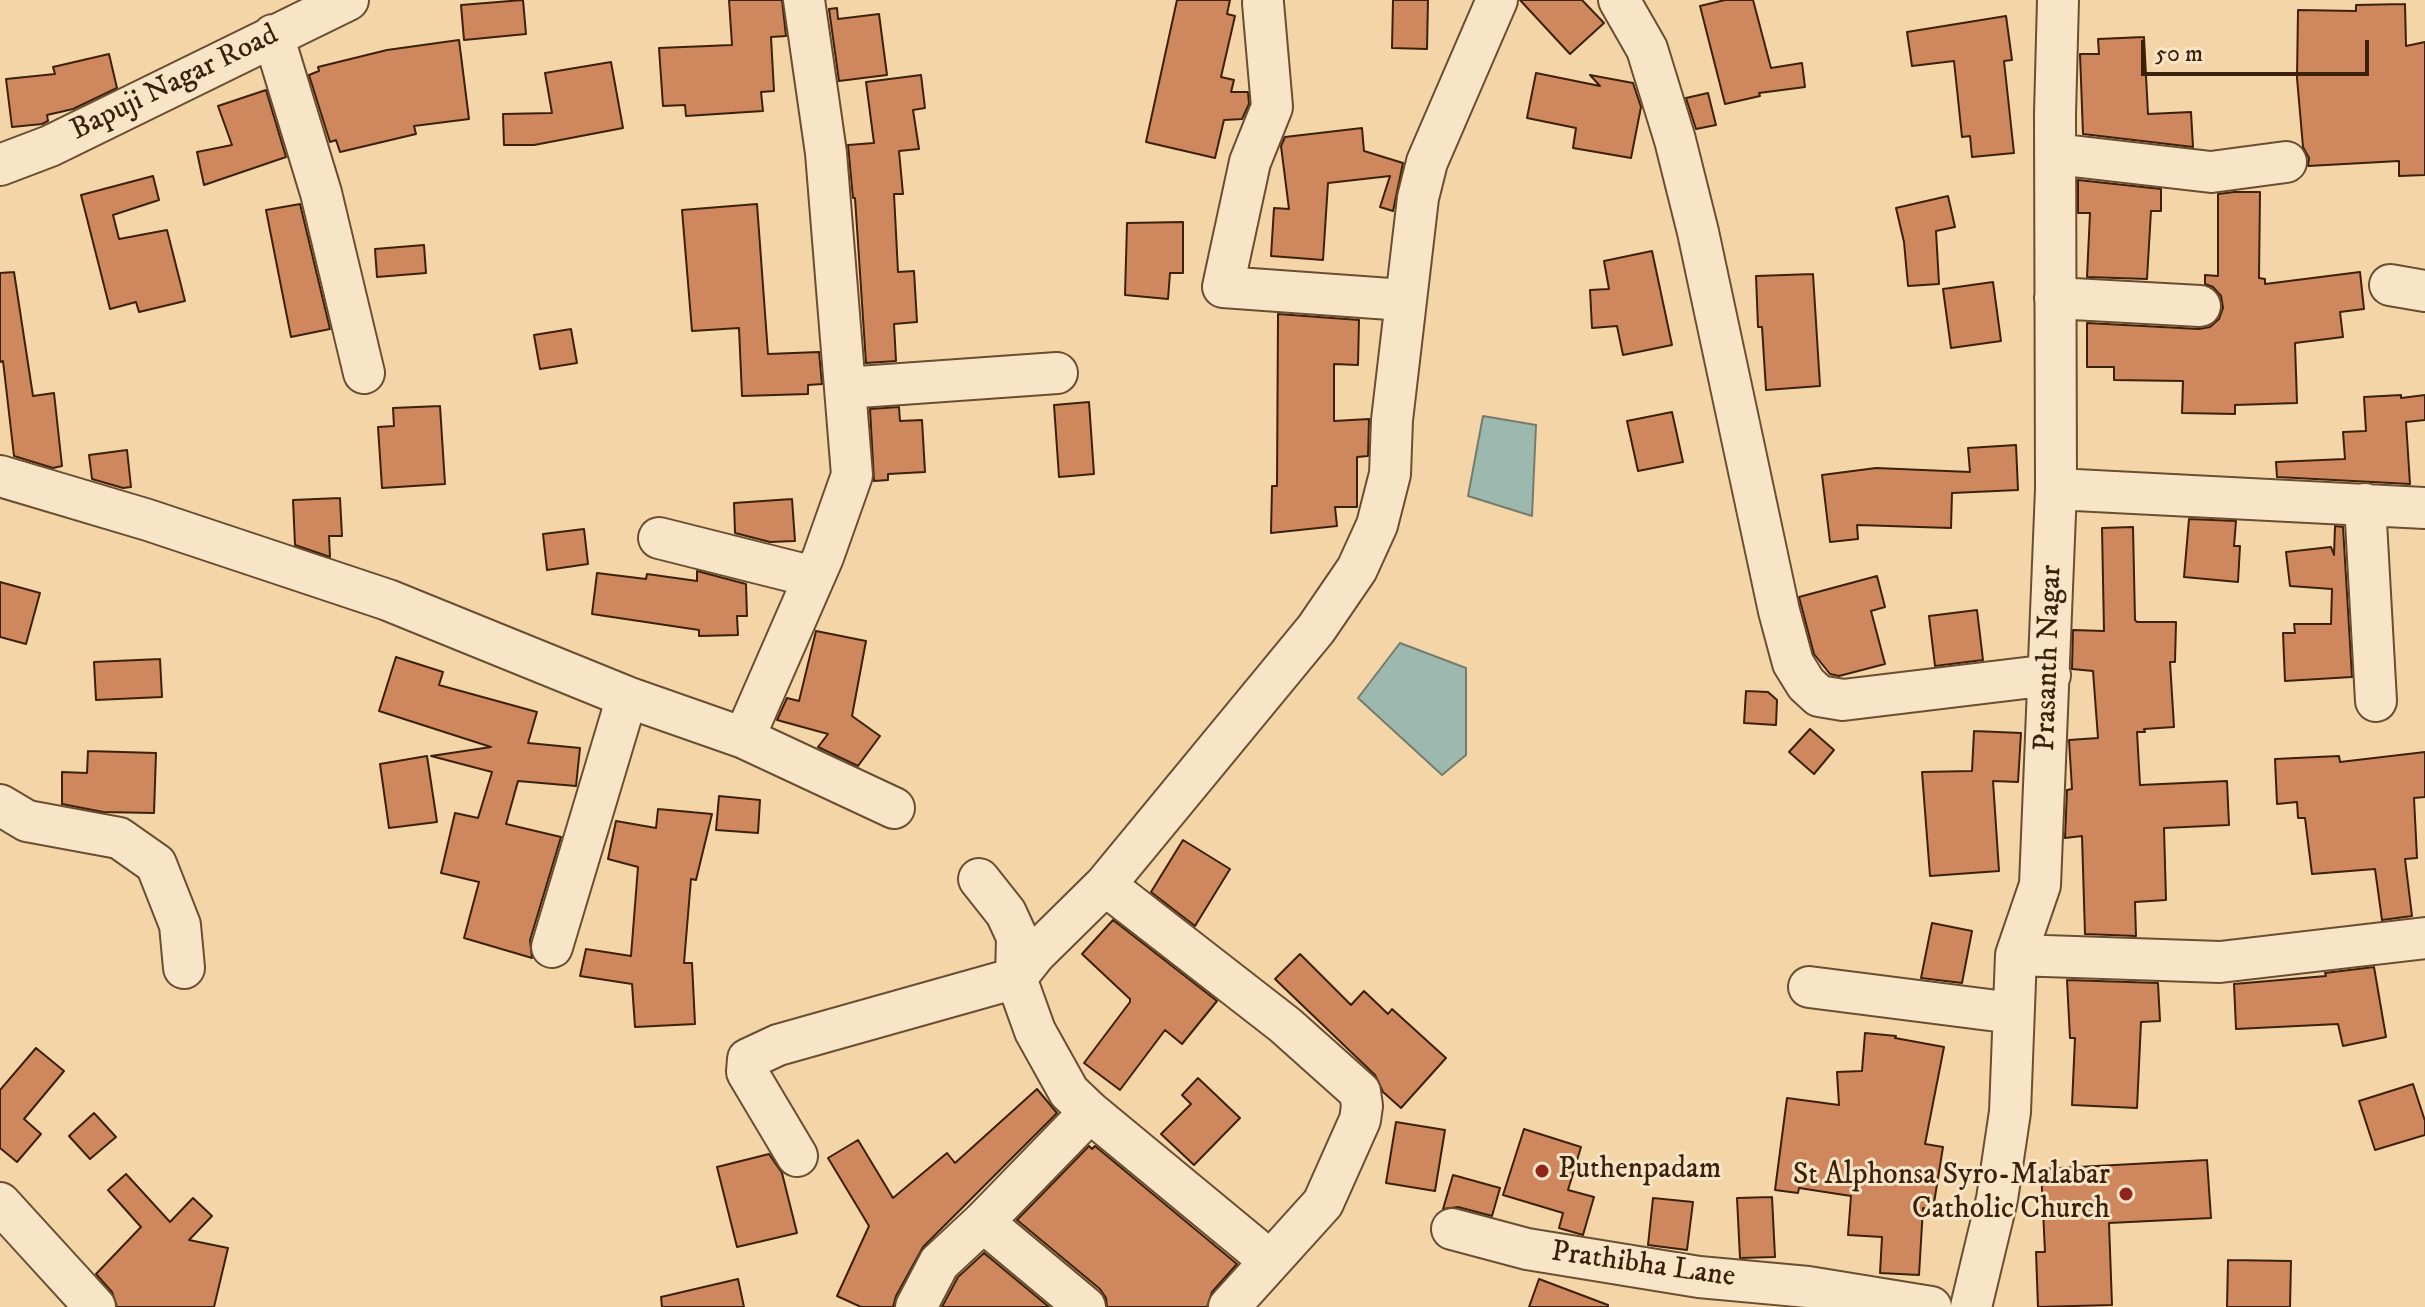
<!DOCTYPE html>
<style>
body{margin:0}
#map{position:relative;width:2425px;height:1307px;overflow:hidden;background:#f4d5a7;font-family:"IM FELL DW Pica",serif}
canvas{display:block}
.scale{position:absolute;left:2141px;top:40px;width:228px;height:36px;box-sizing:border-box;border:4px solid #3c210a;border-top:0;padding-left:10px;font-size:24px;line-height:28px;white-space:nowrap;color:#3c210a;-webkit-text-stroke:6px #f8e4c6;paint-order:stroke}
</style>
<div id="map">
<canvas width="2425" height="1307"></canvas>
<div class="scale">50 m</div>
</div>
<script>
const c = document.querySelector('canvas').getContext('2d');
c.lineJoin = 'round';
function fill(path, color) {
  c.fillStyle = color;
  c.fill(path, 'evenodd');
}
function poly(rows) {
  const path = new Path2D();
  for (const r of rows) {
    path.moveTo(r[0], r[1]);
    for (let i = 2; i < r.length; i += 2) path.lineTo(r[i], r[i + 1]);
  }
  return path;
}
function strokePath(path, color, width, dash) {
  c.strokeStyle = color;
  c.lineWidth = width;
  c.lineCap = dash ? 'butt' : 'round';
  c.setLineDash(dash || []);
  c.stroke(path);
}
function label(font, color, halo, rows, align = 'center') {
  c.font = font + ' "IM FELL DW Pica",serif';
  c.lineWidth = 6;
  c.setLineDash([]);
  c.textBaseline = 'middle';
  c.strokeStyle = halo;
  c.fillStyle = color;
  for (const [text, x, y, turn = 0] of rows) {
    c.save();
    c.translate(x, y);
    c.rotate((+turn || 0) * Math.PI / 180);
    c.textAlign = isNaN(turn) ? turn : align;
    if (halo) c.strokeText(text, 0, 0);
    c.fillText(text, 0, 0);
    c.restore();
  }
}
const water = poly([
 [1483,416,1536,425,1532,516,1468,496,1483,416],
 [1400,643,1466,668,1466,755,1442,775,1358,698,1400,643]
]);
fill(water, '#9db8ae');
strokePath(water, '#767c6c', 2);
const building = poly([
 [523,0,526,34,464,40,461,5,523,0],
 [729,0,782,0,786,36,771,37,774,91,761,92,763,111,686,116,685,105,663,106,659,48,732,45,729,0],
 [1177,0,1230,0,1227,14,1235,16,1221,77,1234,80,1231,92,1248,92,1249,104,1242,119,1224,120,1215,158,1146,142,1177,0],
 [1393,0,1428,0,1427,49,1392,48,1393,0],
 [1520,0,1582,0,1604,23,1570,54,1520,0],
 [1725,0,1753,0,1771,68,1802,63,1805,87,1759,93,1760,96,1725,104,1700,6,1725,0],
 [2405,4,2406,46,2425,42,2425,175,2399,176,2399,161,2308,166,2309,158,2303,147,2297,78,2298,10,2356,11,2356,5,2405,4],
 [837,8,838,19,879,14,887,75,839,81,829,9,837,8],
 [2006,16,2012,60,2004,61,2014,153,1972,157,1970,136,1962,137,1954,61,1912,66,1907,32,2006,16],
 [2144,37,2148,114,2191,112,2193,147,2083,134,2080,54,2099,54,2098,39,2144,37],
 [459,40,469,119,414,126,416,134,340,152,336,140,330,142,309,75,319,71,318,67,387,50,459,40],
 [109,54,117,88,73,109,47,115,48,121,42,124,12,127,6,79,55,74,53,67,109,54],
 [611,62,623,128,534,145,504,145,503,114,552,113,545,73,611,62],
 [1536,73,1600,86,1590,75,1633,83,1641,107,1631,158,1573,148,1576,128,1527,118,1536,73],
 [921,75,925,108,913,110,919,149,899,151,903,194,894,194,898,272,914,271,917,322,894,324,896,361,866,363,855,198,853,198,848,145,874,143,866,82,921,75],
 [266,90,286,157,204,185,197,152,232,145,218,106,266,90],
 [1708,93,1716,125,1696,129,1686,98,1708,93],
 [1362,128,1364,151,1403,163,1393,211,1380,207,1390,176,1328,183,1323,260,1271,256,1274,208,1289,209,1281,146,1285,137,1362,128],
 [153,176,159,200,113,215,119,239,167,230,185,301,139,312,136,302,110,309,81,195,153,176],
 [2078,180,2161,189,2161,211,2151,211,2147,279,2087,277,2090,213,2078,213,2078,180],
 [2234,192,2260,192,2259,278,2265,279,2265,284,2360,272,2364,309,2340,312,2343,337,2295,343,2297,403,2235,405,2235,414,2182,413,2183,381,2114,380,2114,367,2087,367,2087,323,2199,329,2210,327,2219,319,2223,308,2221,296,2213,287,2205,284,2205,275,2218,276,2218,194,2234,192],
 [1948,196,1955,227,1936,231,1939,284,1908,286,1904,242,1896,208,1948,196],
 [300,204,330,329,291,337,266,210,300,204],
 [757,204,768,354,819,352,822,384,808,385,808,394,742,396,739,328,692,331,682,210,757,204],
 [1183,222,1183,273,1170,273,1168,299,1125,295,1127,223,1183,222],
 [424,245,426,273,377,277,375,249,424,245],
 [1652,251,1672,345,1623,355,1617,326,1592,328,1590,290,1609,289,1604,261,1652,251],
 [14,272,33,396,54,393,62,466,53,468,14,456,3,361,0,362,0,273,14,272],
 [1813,274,1820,386,1766,390,1762,327,1758,327,1756,276,1813,274],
 [1993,282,2001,341,1951,348,1943,289,1993,282],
 [1278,314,1359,320,1358,365,1334,364,1334,421,1369,419,1368,456,1357,457,1357,507,1335,507,1337,526,1271,533,1272,486,1277,486,1278,314],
 [571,329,577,363,540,369,534,335,571,329],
 [2401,395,2401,398,2425,395,2425,420,2406,422,2410,484,2277,477,2276,462,2345,459,2343,432,2366,431,2364,397,2401,395],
 [1089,402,1094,474,1059,477,1054,405,1089,402],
 [440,406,445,484,382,488,378,427,394,426,393,408,440,406],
 [899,407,900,421,922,420,925,472,888,474,888,480,874,481,870,409,899,407],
 [1672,412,1683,462,1638,471,1627,421,1672,412],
 [2016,445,2018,490,1952,493,1951,528,1857,525,1858,539,1830,542,1822,475,1876,468,1970,472,1968,448,2016,445],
 [127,450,131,487,123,488,92,479,89,455,127,450],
 [340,498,342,536,329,536,330,557,295,545,293,500,340,498],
 [792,499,795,541,770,542,735,533,734,503,792,499],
 [2189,519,2236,521,2234,546,2240,546,2238,582,2184,577,2189,519],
 [2335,526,2343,527,2352,677,2285,681,2283,633,2295,633,2294,624,2331,624,2332,589,2290,586,2286,552,2331,547,2334,555,2335,526],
 [2133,527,2135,620,2137,622,2176,622,2175,662,2170,662,2174,727,2144,729,2145,732,2137,732,2140,785,2227,781,2229,825,2164,828,2166,900,2135,902,2136,936,2085,934,2082,836,2065,838,2067,790,2072,789,2069,740,2098,738,2093,671,2072,669,2073,630,2104,631,2102,528,2133,527],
 [584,529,588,564,547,570,543,534,584,529],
 [697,571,746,584,747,616,737,616,738,635,699,636,699,630,592,614,597,573,646,579,647,574,697,581,697,571],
 [1877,576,1885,607,1871,611,1885,664,1839,676,1830,674,1814,654,1799,597,1877,576],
 [0,582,40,593,26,644,0,637,0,582],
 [1977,610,1983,660,1935,666,1929,616,1977,610],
 [816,631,866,641,852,716,880,736,858,766,818,747,828,734,777,720,787,698,799,701,816,631],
 [396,657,443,672,439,685,537,712,528,743,580,748,576,786,518,781,506,824,561,837,530,940,532,958,464,938,479,882,441,873,455,813,478,818,492,772,431,756,491,747,379,711,396,657],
 [160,659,162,697,96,700,94,662,160,659],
 [1746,691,1768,692,1777,700,1776,725,1744,723,1746,691],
 [1810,729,1834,750,1814,774,1789,752,1810,729],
 [1974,731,2021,733,2018,782,1993,781,1999,871,1930,876,1922,772,1972,771,1974,731],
 [88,751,156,753,154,813,103,812,62,804,62,772,87,773,88,751],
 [2425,752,2425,797,2414,798,2417,858,2405,859,2412,916,2382,920,2375,869,2312,874,2305,818,2298,818,2297,802,2277,804,2275,759,2339,756,2340,762,2425,752],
 [427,756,437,822,389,828,380,764,427,756],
 [719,796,760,800,758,833,716,830,719,796],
 [658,809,712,814,696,880,691,879,684,963,692,963,695,1024,635,1027,632,984,580,976,586,949,631,956,638,867,608,859,616,821,656,828,658,809],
 [1183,840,1230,869,1195,926,1151,892,1183,840],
 [1113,920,1217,1001,1182,1044,1165,1030,1120,1090,1084,1063,1130,1002,1130,999,1082,954,1113,920],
 [1932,923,1972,931,1962,983,1921,978,1932,923],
 [1300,954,1351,1005,1364,991,1388,1014,1392,1009,1446,1058,1401,1108,1383,1092,1375,1075,1275,979,1300,954],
 [2374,967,2386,1037,2343,1046,2338,1024,2236,1029,2234,984,2326,976,2325,973,2374,967],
 [2067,980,2158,983,2160,1021,2141,1022,2137,1108,2072,1105,2075,1038,2070,1038,2067,980],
 [1865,1033,1896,1036,1895,1038,1944,1047,1925,1144,1943,1147,1933,1209,1923,1208,1919,1275,1880,1273,1882,1237,1848,1235,1851,1196,1799,1188,1798,1193,1775,1190,1787,1098,1839,1105,1837,1072,1862,1071,1865,1033],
 [36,1048,64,1071,24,1119,41,1134,17,1162,0,1148,0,1090,36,1048],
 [1198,1078,1240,1118,1194,1165,1161,1134,1191,1104,1182,1095,1198,1078],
 [2413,1084,2425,1121,2425,1135,2375,1150,2359,1101,2413,1084],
 [1037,1089,1057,1113,923,1247,896,1296,893,1307,861,1307,837,1296,869,1226,828,1158,858,1140,893,1198,947,1153,955,1163,1037,1089],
 [94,1113,116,1137,90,1159,69,1136,94,1113],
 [1396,1122,1445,1130,1435,1191,1386,1183,1396,1122],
 [1524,1129,1581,1147,1568,1190,1594,1197,1583,1235,1559,1228,1563,1213,1503,1195,1524,1129],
 [1089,1146,1092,1149,1095,1146,1237,1264,1212,1292,1207,1307,1107,1307,1106,1298,1100,1289,1017,1220,1089,1146],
 [769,1154,782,1173,797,1233,737,1247,717,1167,769,1154],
 [2207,1160,2211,1218,2109,1223,2112,1305,2038,1307,2036,1252,2045,1252,2041,1169,2207,1160],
 [126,1174,170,1222,193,1198,212,1216,189,1240,228,1248,214,1307,117,1307,112,1292,96,1274,141,1227,108,1190,126,1174],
 [1453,1175,1500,1188,1492,1216,1458,1207,1443,1209,1453,1175],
 [1772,1197,1775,1257,1740,1258,1737,1198,1772,1197],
 [1653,1198,1693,1202,1687,1250,1648,1245,1653,1198],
 [984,1253,1049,1307,942,1307,958,1277,984,1253],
 [2228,1260,2291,1261,2290,1307,2227,1307,2228,1260],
 [738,1279,744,1307,662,1307,661,1297,738,1279],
 [1539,1279,1608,1305,1608,1307,1529,1307,1539,1279]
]);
fill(building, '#cf875e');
strokePath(building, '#3c210a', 2);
const minor = poly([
 [1619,0,1647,49,1675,140,1698,232,1779,611,1793,663,1806,684,1819,696,1843,700,2050,675],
 [1263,3,1272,107,1250,162,1223,287,1404,300],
 [273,35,321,193,364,373],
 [2055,154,2211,172,2286,162],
 [0,165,50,146,348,0],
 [2390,285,2425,291],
 [2055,298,2200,306],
 [845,388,1057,373],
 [0,476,148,520,388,600,627,697,744,738,823,557,852,475,826,153,804,0],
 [2056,489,2425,508],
 [2365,504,2376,701],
 [659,538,814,577],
 [744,738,894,808],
 [0,805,27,821,119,838,156,864,180,925,184,968],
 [1105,885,1285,1025,1360,1092,1362,1106,1360,1120,1323,1203,1229,1307],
 [552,947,627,697],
 [2016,955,2220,962,2425,938],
 [1809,987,2013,1013],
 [1090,1112,1269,1260],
 [797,1156,747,1072,748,1059,778,1045,1016,978,1017,937,1006,913,979,879],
 [0,1203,95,1307],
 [983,1222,1085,1307],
 [1452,1229,1527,1249,1699,1277,1808,1287,1931,1307],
 [916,1307,939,1263,983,1222,1090,1112,1069,1092,1035,1031,1016,978,1035,954,1105,885,1316,629,1357,569,1377,525,1390,474,1392,420,1418,198,1427,162,1497,0],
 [1971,1307,1997,1199,2010,1112,2016,955,2040,885,2056,489,2055,114,2058,0]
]);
strokePath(minor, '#6a4e31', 44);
strokePath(minor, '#f8e4c6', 40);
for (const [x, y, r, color] of [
 [1542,1171,8,"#8f2418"],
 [2126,1194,8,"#8f2418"]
]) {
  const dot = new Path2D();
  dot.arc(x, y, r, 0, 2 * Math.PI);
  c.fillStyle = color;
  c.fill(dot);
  strokePath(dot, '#f8e4c6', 3);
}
label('30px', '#3c210a', '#f8e4c6', [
 ["Bapuji Nagar Road",175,84,-26],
 ["Prasanth Nagar",2050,658,-88],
 ["Prathibha Lane",1643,1266,8]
]);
label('30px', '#3c210a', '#f8e4c6', [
 ["Puthenpadam",1558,1171],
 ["St Alphonsa Syro-Malabar",2110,1177,"right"],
 ["Catholic Church",2110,1211,"right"]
], 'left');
</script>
